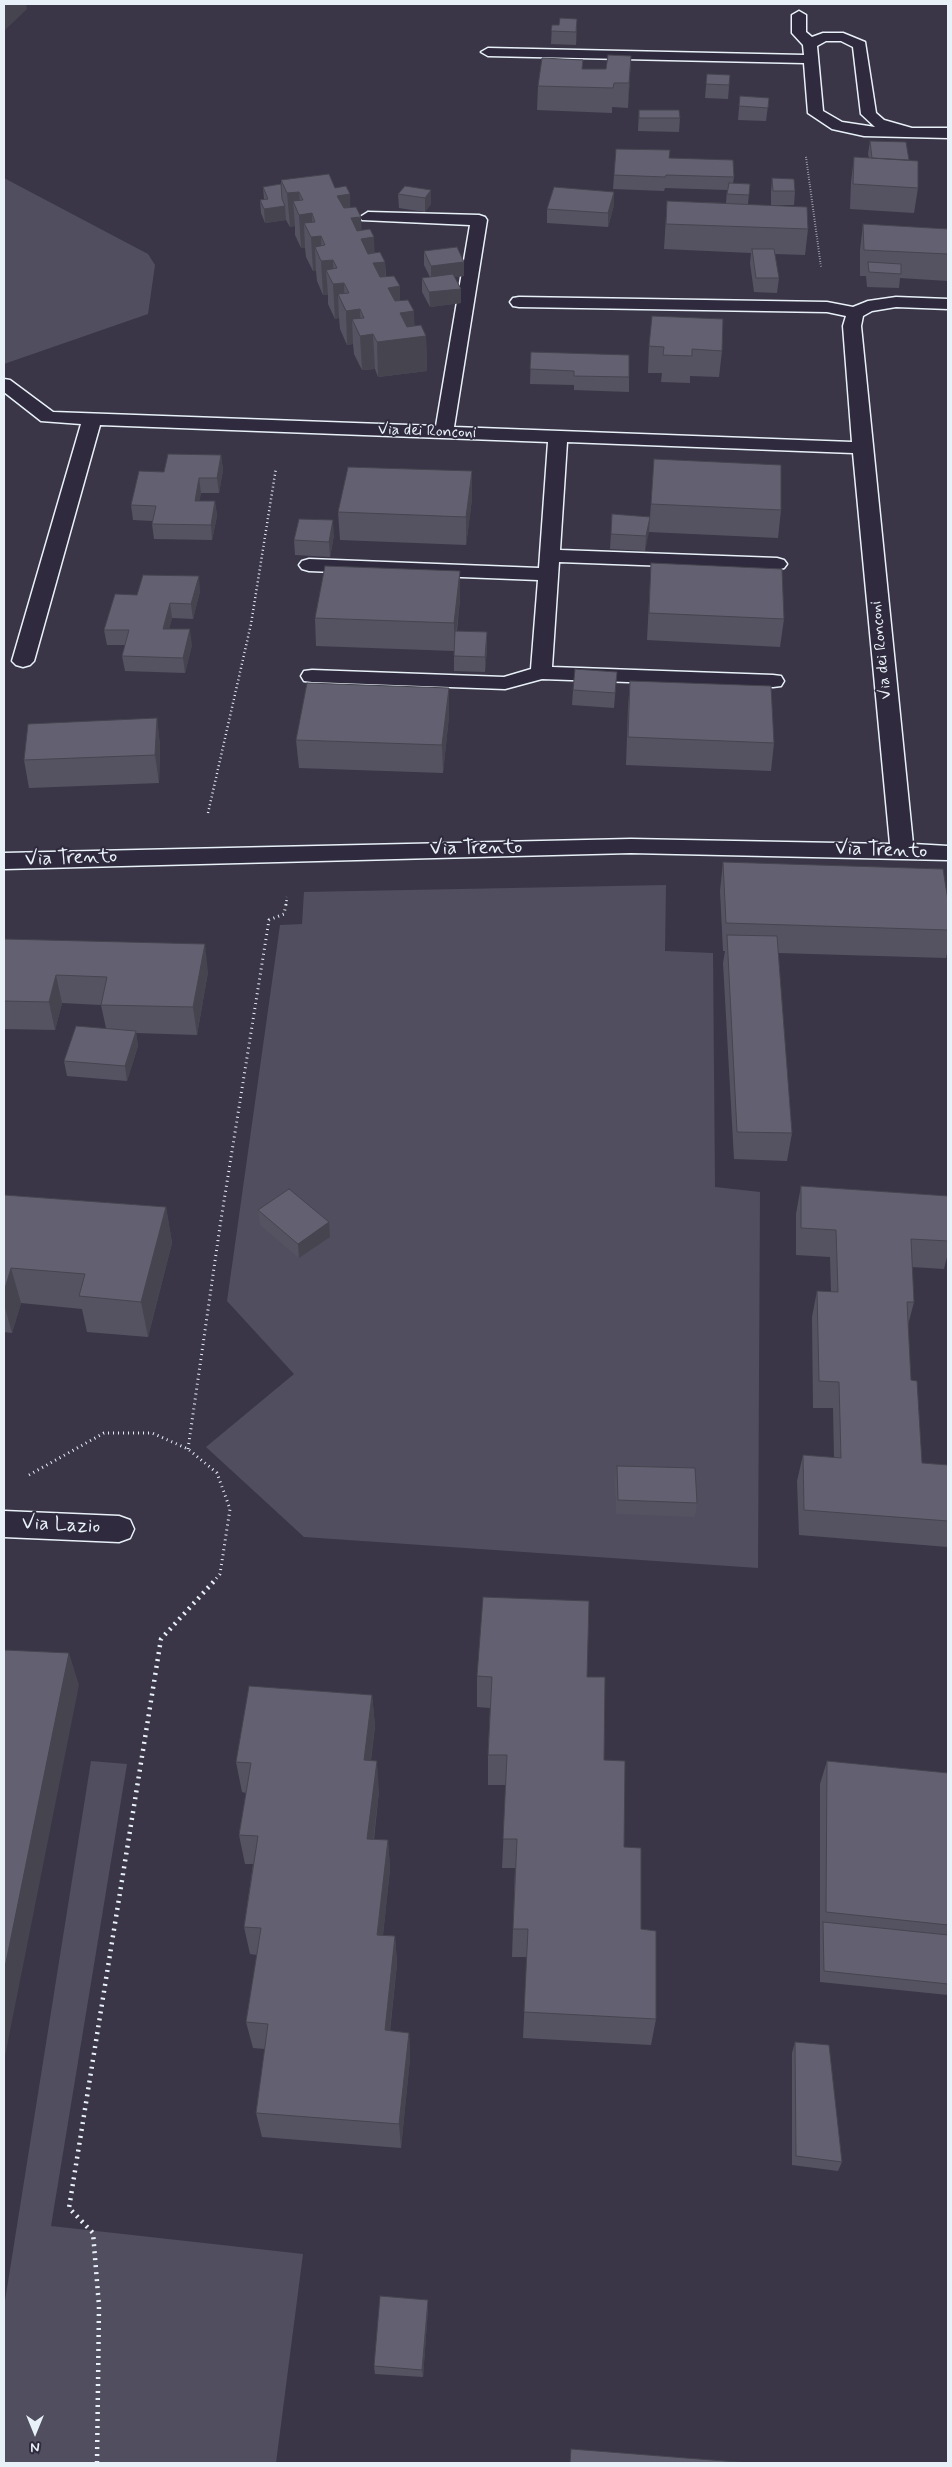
<!DOCTYPE html>
<style>
body{margin:0}
#map{position:relative;width:952px;height:2467px;overflow:hidden;background:#3a3648;font-family:Mynerve,sans-serif}
canvas{display:block}
.frame{position:absolute;inset:0;border:5px solid #e8f1f8;pointer-events:none}
.north{position:absolute;left:10px;top:2407px;width:50px;height:50px;-webkit-text-stroke:4px #2f2a3d;paint-order:stroke;rotate:180deg;font-size:14px;font-weight:700;line-height:20px;text-align:center;color:#e8f1f8}
.north::after{content:'';display:block;margin:auto;width:18px;height:22px;background:#e8f1f8;clip-path:polygon(50% 0,100% 100%,50% 72%,0 100%)}
</style>
<div id="map">
<canvas width="952" height="2467"></canvas>
<div class="frame"></div>
<div class="north">N</div>
</div>
<script>
const c = document.querySelector('canvas').getContext('2d');
c.lineJoin = 'round';
function fill(path, color) {
  c.fillStyle = color;
  c.fill(path, 'evenodd');
}
function poly(rows) {
  const path = new Path2D();
  for (const r of rows) {
    path.moveTo(r[0], r[1]);
    for (let i = 2; i < r.length; i += 2) path.lineTo(r[i], r[i + 1]);
  }
  return path;
}
function strokePath(path, color, width, dash) {
  c.strokeStyle = color;
  c.lineWidth = width;
  c.lineCap = dash ? 'butt' : 'round';
  c.setLineDash(dash || []);
  c.stroke(path);
}
function label(font, color, halo, rows, align = 'center') {
  c.font = font + ' Mynerve,sans-serif';
  c.lineWidth = 4;
  c.setLineDash([]);
  c.textBaseline = 'middle';
  c.strokeStyle = halo;
  c.fillStyle = color;
  for (const [text, x, y, turn = 0] of rows) {
    c.save();
    c.translate(x, y);
    c.rotate((+turn || 0) * Math.PI / 180);
    c.textAlign = isNaN(turn) ? turn : align;
    if (halo) c.strokeText(text, 0, 0);
    c.fillText(text, 0, 0);
    c.restore();
  }
}
fill(poly([
 [4,178,148,254,155,265,148,314,4,364],
 [666,885,665,951,713,953,715,1187,760,1192,758,1568,304,1537,206,1447,294,1374,227,1301,280,925,302,924,304,892],
 [91,1761,127,1764,51,2226,303,2254,276,2463,4,2463,4,2307]
]), '#504e5f');
const minor = poly([
 [799,11,806,15,806,32,812,37,823,33,843,33,865,42,876,113,884,120,912,128,948,128,948,138,864,136,832,129,808,113,804,63,488,56,481,52,488,48,804,55,803,45,792,33,792,15,799,11],
 [826,41,841,41,853,47,861,114,875,127,842,122,823,111,817,46,826,41],
 [368,212,479,215,485,217,487,220,454,427,852,442,843,326,846,316,827,312,519,307,513,306,510,302,513,298,519,297,827,302,853,307,868,301,896,297,948,299,948,309,896,307,872,311,863,316,861,326,913,844,948,846,948,860,631,853,4,869,4,853,631,839,890,844,853,453,567,442,560,550,777,558,784,560,787,564,784,568,777,570,559,562,552,667,773,675,781,676,784,681,781,686,773,687,542,679,505,689,312,682,304,681,301,676,304,671,312,670,504,677,531,669,538,580,309,571,302,569,299,565,302,561,309,559,539,568,548,442,100,425,34,661,30,665,23,667,16,665,12,661,81,424,41,421,4,392,4,379,10,380,53,412,436,426,470,225,362,220,360,217,368,212],
 [4,1511,119,1516,130,1520,134,1529,130,1538,119,1542,4,1537,4,1511]
]);
strokePath(minor, '#e8f1f8', 3);
strokePath(poly([
 [806,157,821,267]
]), '#e8f1f8', 2, [0.5, 2]);
strokePath(poly([
 [208,813,251,624,276,468],
 [286,905,287,897]
]), '#e8f1f8', 2.5, [1, 3]);
strokePath(poly([
 [188,1449,220,1226,269,920,284,914,286,904],
 [29,1475,104,1433,152,1433,188,1449,217,1473,230,1509,220,1574,215,1580]
]), '#e8f1f8', 3, [1, 4]);
strokePath(poly([
 [97,2463,99,2306,93,2233,69,2208,161,1639,216,1579]
]), '#e8f1f8', 4.5, [2, 5]);
fill(minor, '#2f2a3d');
fill(poly([
 [577,19,576,45,551,44,552,25,559,25],
 [631,56,628,108,612,107,612,113,537,110,538,86,583,69,606,69],
 [707,74,730,75,728,99,705,98],
 [740,96,769,98,766,121,738,120],
 [639,110,680,118,679,132,638,131],
 [870,141,918,188,914,213,850,209,851,182,854,157,869,158,868,154],
 [669,158,734,177,733,183,750,184,748,204,808,229,805,255,775,254,779,278,777,293,754,292,750,263,751,253,664,249,667,201,726,203,727,190,665,188,664,191,613,189,614,175],
 [772,178,795,191,794,205,771,205,771,192],
 [281,180,335,188,350,194,350,208,361,230,375,253,385,262,386,277,400,286,400,301,415,326,426,336,427,371,378,377,375,369,362,370,354,354,353,344,347,345,340,329,339,318,335,319,328,304,328,295,323,295,317,281,316,271,313,271,306,257,305,248,301,248,295,235,295,226,290,227,286,220,265,223,261,213,260,200,264,199,263,187,281,184],
 [431,190,431,204,425,212,399,208,398,194],
 [614,192,614,205,608,227,547,223,547,209],
 [863,224,948,229,948,281,900,278,899,288,867,287,866,276,860,276,860,250],
 [424,251,464,276,455,277,461,303,430,307,422,292,422,278,430,277,424,265],
 [649,346,722,351,719,377,690,376,690,383,661,382,662,373,648,373],
 [531,352,629,377,629,392,574,390,574,385,530,384],
 [221,455,223,470,219,493,201,493,199,501,215,501,217,516,212,540,154,539,152,524,153,521,133,520,131,505,164,472],
 [654,459,781,510,778,538,649,532,649,529,645,551,610,549,612,514,650,517],
 [472,471,472,499,466,545,340,540,338,512],
 [334,535,330,557,295,555,294,540],
 [651,563,784,619,780,647,647,640],
 [200,591,193,619,172,618,169,629,192,645,185,673,125,671,122,656,125,645,107,645,104,630,137,595],
 [460,599,457,631,487,632,487,648,485,672,454,671,454,648,454,651,316,646,315,618],
 [617,672,614,708,572,705,573,690],
 [630,681,774,743,771,771,626,765,628,708],
 [449,688,449,716,443,773,299,768,296,740],
 [157,718,160,746,159,783,29,788,24,760],
 [723,862,948,901,948,949,946,958,778,953,792,1133,787,1161,734,1159,723,963,725,951,723,951,720,891],
 [4,939,208,972,197,1035,136,1033,138,1046,127,1081,67,1076,64,1061,106,1028,101,1005,62,1003,55,1030,4,1029],
 [801,1186,948,1196,948,1253,944,1269,912,1267,914,1302,908,1325,911,1380,922,1463,948,1465,948,1547,799,1535,797,1481,803,1455,834,1458,833,1408,813,1408,812,1317,817,1291,831,1292,830,1257,796,1255,796,1214],
 [4,1195,166,1207,172,1243,148,1337,87,1332,82,1309,21,1303,12,1333,4,1332],
 [258,1210,330,1237,299,1258,260,1225],
 [617,1466,697,1503,695,1517,616,1514,615,1480],
 [477,1676,587,1677,604,1760,624,1847,641,1929,656,2019,651,2045,523,2038,527,1957,512,1957,515,1868,502,1868,506,1785,488,1785,488,1755,490,1708,477,1707],
 [372,1695,375,1726,371,1760,379,1791,374,1839,388,1840,390,1869,383,1935,395,1936,397,1964,390,2031,409,2033,410,2058,401,2148,262,2137,256,2113,265,2049,253,2048,246,2022,257,1955,250,1954,244,1927,253,1864,245,1864,239,1835,246,1793,242,1792,236,1762],
 [827,1761,948,1773,948,1995,820,1982,820,1784],
 [795,2042,842,2162,838,2171,792,2165,792,2053],
 [428,2300,428,2308,423,2377,375,2374,374,2366]
]), '#555361');
fill(poly([
 [4,4,26,4,27,9,4,31],
 [577,19,577,32,576,45,576,32],
 [631,56,630,80,628,108,629,83],
 [431,190,431,204,425,212,425,198],
 [299,192,301,215,312,213,313,237,321,236,322,261,333,260,334,284,344,283,345,310,338,294,339,318,335,319,333,284,326,270,328,295,323,295,321,261,315,247,316,271,313,271,311,237,304,223,305,248,301,248,299,215,293,201,295,226,290,227,287,193],
 [614,192,614,205,608,227,608,213],
 [350,194,351,228,337,196],
 [285,206,286,220,265,223,264,209],
 [361,217,362,238,374,237,375,263,385,262,386,296,351,218],
 [464,262,464,276,431,280,431,266],
 [400,286,400,313,414,311,415,337,426,336,427,371,378,377,377,342,388,288],
 [461,289,461,303,430,307,429,292],
 [360,309,361,336,373,334,375,369,362,370,360,336,352,319,353,344,347,345,346,311],
 [221,455,223,470,219,493,217,478],
 [472,471,472,499,466,545,466,517],
 [199,478,201,493,197,516,195,501],
 [215,501,217,516,212,540,211,525],
 [650,517,649,532,645,551,646,536],
 [333,520,334,535,330,557,329,542],
 [460,571,460,599,454,651,454,623],
 [199,576,200,591,193,619,191,604],
 [170,603,172,618,165,644,163,629],
 [190,629,192,645,185,673,183,658],
 [487,632,487,648,485,672,485,657],
 [449,688,449,716,443,773,442,745],
 [157,718,160,746,159,783,155,755],
 [205,944,208,972,197,1035,193,1007],
 [56,975,62,1003,55,1030,49,1002],
 [136,1031,138,1046,127,1081,125,1066],
 [166,1207,172,1243,148,1337,141,1302],
 [329,1222,330,1237,299,1258,298,1244],
 [11,1268,21,1303,12,1333,4,1304,4,1292],
 [69,1653,79,1685,4,2061,4,1972],
 [372,1695,375,1726,367,1790,364,1760],
 [377,1761,379,1791,370,1868,367,1839],
 [388,1840,390,1869,380,1962,377,1935],
 [395,1936,397,1964,387,2055,385,2030],
 [409,2033,410,2058,401,2148,399,2124],
 [428,2300,428,2308,423,2377,422,2370]
]), '#45444f');
const building = poly([
 [560,18,577,19,576,32,551,31,552,25,559,25,560,18],
 [608,55,631,56,629,83,614,83,613,88,538,86,542,58,583,60,582,69,606,69,608,55],
 [707,74,730,75,729,85,706,84,707,74],
 [740,96,769,98,768,108,739,106,740,96],
 [639,110,679,110,680,118,639,118,639,110],
 [870,141,906,142,909,160,872,158,870,141],
 [616,149,670,150,669,158,733,160,734,177,666,175,665,177,614,175,616,149],
 [854,157,918,161,918,188,853,184,854,157],
 [329,174,335,188,346,186,350,194,337,196,344,208,356,207,361,217,351,218,357,231,370,229,374,237,361,239,368,254,380,252,385,262,373,263,380,277,394,276,400,286,388,288,395,301,408,300,414,311,400,313,407,327,421,325,426,336,377,342,373,334,360,336,352,319,364,318,360,309,346,311,338,294,349,293,344,283,333,284,326,270,337,268,333,260,321,261,315,247,325,245,321,236,311,237,304,223,315,222,312,213,299,215,293,201,303,200,299,192,287,193,281,180,329,174],
 [772,178,794,179,795,191,773,191,772,178],
 [729,183,750,184,749,195,727,194,729,183],
 [281,184,282,199,285,206,264,209,260,200,268,199,263,187,281,184],
 [405,186,431,190,425,198,398,194,405,186],
 [554,187,614,192,608,213,547,209,554,187],
 [667,201,807,207,808,229,666,224,667,201],
 [863,224,948,229,948,254,864,250,863,224],
 [457,247,464,262,431,266,424,251,457,247],
 [752,249,774,249,779,278,756,278,752,249],
 [868,262,901,264,901,274,869,272,868,262],
 [453,274,461,289,429,292,422,278,453,274],
 [652,316,723,319,722,351,692,349,692,356,663,355,664,347,649,346,652,316],
 [531,352,629,355,629,377,574,376,574,371,530,369,531,352],
 [168,454,221,455,217,478,199,478,195,501,215,501,211,525,152,524,156,506,131,505,139,471,164,472,168,454],
 [654,459,781,465,781,510,651,504,654,459],
 [348,467,472,471,466,517,338,512,348,467],
 [612,514,650,517,646,536,611,534,612,514],
 [299,519,333,520,329,542,294,540,299,519],
 [651,563,782,569,784,619,649,613,651,563],
 [325,566,460,571,454,623,315,618,325,566],
 [143,575,199,576,191,604,170,603,163,629,190,629,183,658,122,656,129,630,104,630,115,594,137,595,143,575],
 [455,631,487,632,485,657,454,656,455,631],
 [575,669,617,672,615,693,573,690,575,669],
 [630,681,771,686,774,743,628,737,630,681],
 [307,683,449,688,442,745,296,740,307,683],
 [157,718,155,755,24,760,28,724,157,718],
 [723,862,943,869,948,901,948,930,726,923,723,862],
 [727,935,777,936,792,1133,737,1132,727,935],
 [4,939,205,944,193,1007,101,1005,107,977,56,975,49,1002,4,1001,4,939],
 [76,1026,136,1031,125,1066,64,1061,76,1026],
 [801,1186,948,1196,948,1241,911,1239,914,1302,907,1302,911,1380,917,1381,922,1463,948,1465,948,1521,804,1510,803,1455,841,1458,839,1382,819,1381,817,1291,838,1292,836,1230,801,1228,801,1186],
 [289,1189,329,1222,298,1244,258,1210,289,1189],
 [4,1195,166,1207,141,1302,79,1296,85,1274,11,1268,4,1292,4,1195],
 [617,1466,695,1468,697,1503,618,1500,617,1466],
 [483,1597,589,1601,587,1677,605,1677,604,1760,625,1761,624,1847,641,1848,641,1929,656,1931,656,2019,524,2012,528,1929,513,1929,517,1839,503,1839,507,1755,488,1755,492,1677,477,1676,483,1597],
 [4,1650,69,1653,4,1972,4,1650],
 [249,1686,372,1695,364,1760,377,1761,367,1839,388,1840,377,1935,395,1936,385,2030,409,2033,399,2124,256,2113,268,2024,246,2022,261,1928,244,1927,258,1836,239,1835,251,1763,236,1762,249,1686],
 [827,1761,948,1773,948,1925,826,1912,827,1761],
 [823,1922,948,1935,948,1984,824,1971,823,1922],
 [795,2042,829,2045,842,2162,796,2156,795,2042],
 [380,2296,428,2300,422,2370,374,2366,380,2296],
 [571,2449,750,2463,570,2463,571,2449]
]);
fill(building, '#636171');
strokePath(building, '#45444f', 1);
label('16px', '#e8f1f8', '#2f2a3d', [
 ["Via dei Ronconi",427,432,2],
 ["Via dei Ronconi",882,650,-96]
]);
label('20px', '#e8f1f8', '#2f2a3d', [
 ["Via Trento",476,849,-1],
 ["Via Trento",881,851,2],
 ["Via Trento",71,859,-2],
 ["Via Lazio",61,1526,3]
]);
</script>
